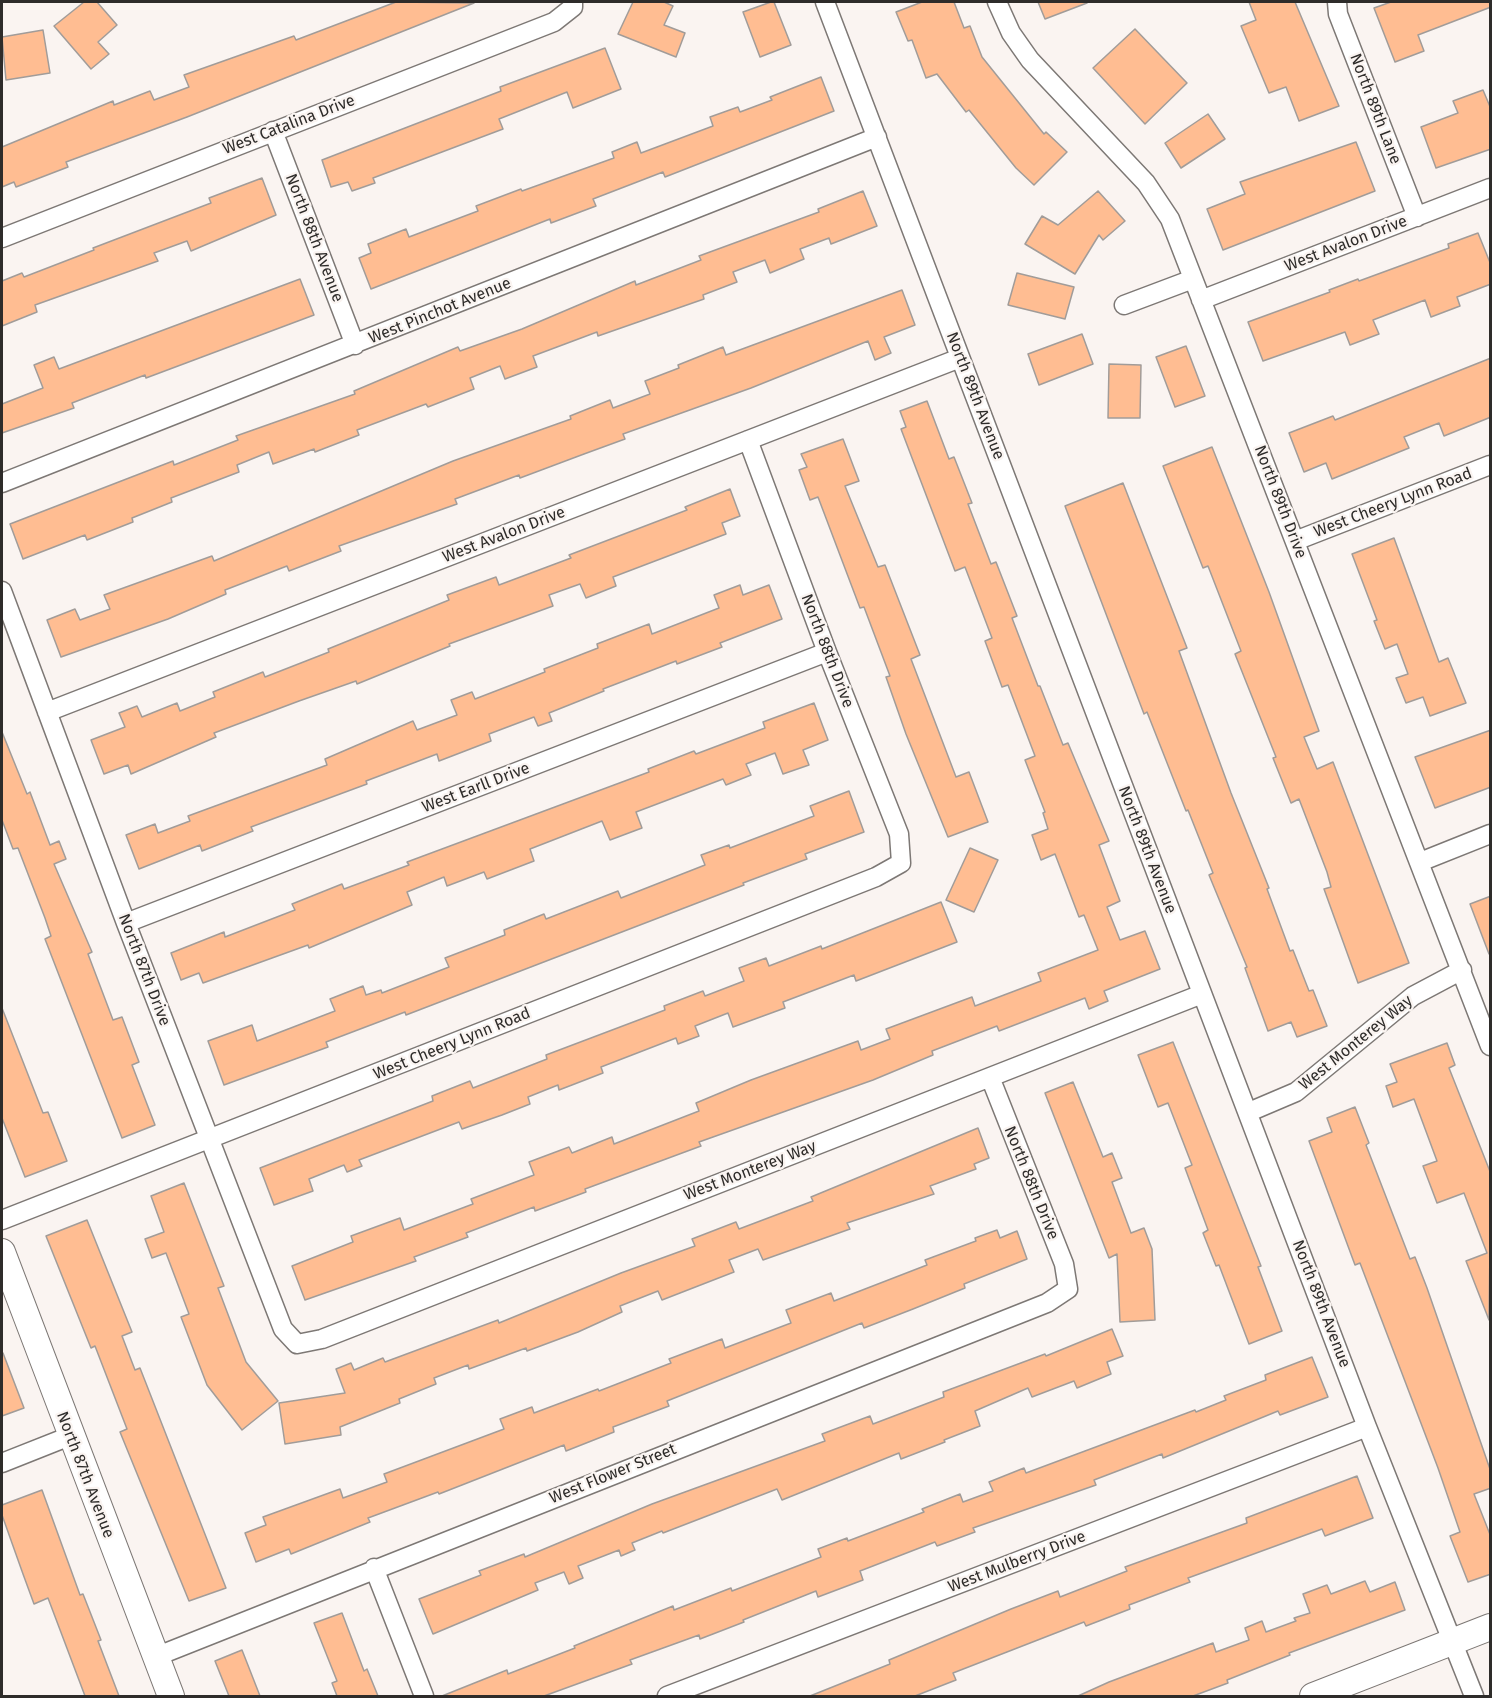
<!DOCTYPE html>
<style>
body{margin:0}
#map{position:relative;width:1492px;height:1698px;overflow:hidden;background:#faf4f1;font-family:"Fira Sans",sans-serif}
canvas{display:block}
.frame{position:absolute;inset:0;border:3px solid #2e2c2a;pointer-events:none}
</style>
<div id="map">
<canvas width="1492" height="1698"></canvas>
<div class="frame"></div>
</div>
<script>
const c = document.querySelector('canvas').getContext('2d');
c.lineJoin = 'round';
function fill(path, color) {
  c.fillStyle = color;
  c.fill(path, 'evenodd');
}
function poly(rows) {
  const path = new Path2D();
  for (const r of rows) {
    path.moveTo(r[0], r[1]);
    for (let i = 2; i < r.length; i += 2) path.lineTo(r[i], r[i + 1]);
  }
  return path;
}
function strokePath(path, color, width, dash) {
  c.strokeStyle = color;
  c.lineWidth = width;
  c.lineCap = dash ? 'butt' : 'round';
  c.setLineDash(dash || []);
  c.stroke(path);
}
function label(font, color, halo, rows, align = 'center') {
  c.font = font + ' "Fira Sans",sans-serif';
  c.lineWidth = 4.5;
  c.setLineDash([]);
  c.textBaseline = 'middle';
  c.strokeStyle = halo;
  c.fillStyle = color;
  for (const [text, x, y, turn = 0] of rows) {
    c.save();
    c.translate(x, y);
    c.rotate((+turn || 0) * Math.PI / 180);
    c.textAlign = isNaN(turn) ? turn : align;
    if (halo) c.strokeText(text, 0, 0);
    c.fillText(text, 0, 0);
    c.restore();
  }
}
const building = poly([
 [84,2,97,2,117,25,98,42,109,54,91,69,54,26,84,2],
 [396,2,474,3,187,117,66,162,68,167,16,187,14,182,2,187,2,147,113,101,114,105,150,91,154,100,189,87,184,75,294,36,296,40,396,2],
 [633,2,664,2,673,6,664,25,685,33,676,57,618,34,633,2],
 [771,2,774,2,791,45,760,57,743,12,771,2],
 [922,2,954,2,964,28,970,26,982,57,1044,134,1046,132,1067,152,1034,185,1016,168,969,110,966,112,937,74,926,78,912,40,908,41,896,12,922,2],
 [1038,2,1087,2,1087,3,1045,19,1038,2],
 [1249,2,1295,2,1339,106,1299,121,1286,87,1269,93,1241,26,1256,20,1249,2],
 [1391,2,1491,2,1491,7,1418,35,1424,51,1395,62,1374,8,1391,2],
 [1135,29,1187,83,1145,124,1093,68,1135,29],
 [43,30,50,73,6,80,2,37,43,30],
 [605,48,621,89,573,108,567,92,499,119,503,129,373,178,375,183,352,191,348,182,331,187,322,160,501,91,500,87,605,48],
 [821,77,834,111,665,177,663,172,593,199,596,206,551,223,550,219,371,289,359,258,371,253,368,244,406,229,409,237,478,211,476,206,521,189,522,191,614,158,612,152,637,142,641,153,713,126,710,117,738,107,740,112,772,100,770,97,821,77],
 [1483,90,1491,109,1491,149,1436,168,1421,127,1458,113,1453,101,1483,90],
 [1208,114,1225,139,1181,168,1165,143,1208,114],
 [1356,142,1375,191,1223,250,1207,209,1245,194,1240,182,1356,142],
 [262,178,276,215,191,251,187,241,154,253,158,261,35,305,37,312,2,326,2,281,22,273,24,277,94,250,93,248,211,203,209,198,262,178],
 [863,191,877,226,831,244,829,238,800,249,804,259,770,273,765,260,733,272,737,282,703,295,704,299,598,336,597,332,533,356,537,367,505,379,500,366,470,378,474,389,428,407,426,404,357,430,359,435,315,452,314,449,273,464,269,452,237,465,239,472,171,498,172,502,132,518,133,522,87,540,85,535,23,559,10,524,173,461,174,465,238,440,236,436,355,394,354,391,458,347,460,351,522,329,635,281,636,285,701,260,699,256,819,212,818,209,863,191],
 [1098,191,1125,221,1103,240,1099,235,1075,274,1025,244,1042,216,1058,225,1098,191],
 [1478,233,1491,265,1491,284,1457,297,1460,306,1431,317,1425,300,1373,320,1379,334,1350,345,1345,332,1263,361,1248,322,1330,292,1329,290,1358,279,1359,281,1449,248,1448,244,1478,233],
 [1017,273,1074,287,1065,319,1008,305,1017,273],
 [300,279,314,315,146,378,145,375,72,403,74,408,2,433,2,404,43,388,34,365,54,357,59,369,300,279],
 [902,290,915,325,884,337,891,353,875,360,868,341,751,388,623,434,625,439,584,454,520,478,519,475,455,499,457,504,339,546,341,551,289,571,287,566,225,590,226,594,168,619,61,657,47,620,75,609,80,620,110,609,104,595,212,556,214,561,453,461,571,419,570,416,610,400,613,408,650,394,645,381,679,368,678,365,723,347,726,355,902,290],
 [1082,334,1093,364,1039,385,1028,354,1082,334],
 [1186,346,1205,396,1175,407,1156,357,1186,346],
 [1491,358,1491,417,1444,436,1439,423,1404,437,1409,448,1332,479,1326,463,1304,472,1289,433,1333,416,1335,420,1491,358],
 [1109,364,1141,365,1140,418,1108,418,1109,364],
 [927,401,949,459,954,457,972,503,968,504,991,564,996,562,1017,616,1012,618,1038,686,1040,686,1063,745,1068,743,1109,841,1099,845,1120,901,1107,907,1120,940,1145,931,1160,969,1104,991,1108,1001,1089,1009,1085,998,999,1031,997,1026,932,1051,933,1055,873,1080,699,1142,701,1146,585,1189,586,1192,535,1211,534,1207,466,1233,468,1237,414,1257,416,1261,305,1300,292,1266,353,1242,351,1236,400,1218,404,1230,473,1204,471,1199,534,1175,529,1162,569,1147,572,1153,612,1137,614,1144,699,1111,696,1103,751,1080,858,1041,861,1050,890,1039,886,1029,972,997,975,1006,1041,981,1038,973,1098,950,1084,915,1079,917,1055,854,1041,860,1032,835,1048,829,1043,813,1045,812,1025,760,1035,756,1008,685,1002,687,985,641,992,638,965,567,955,571,901,429,906,427,900,411,927,401],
 [843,439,859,481,845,486,878,567,885,565,920,655,911,659,956,777,969,772,988,822,948,837,906,734,886,677,890,676,864,607,860,608,818,497,810,500,799,470,807,467,801,454,843,439],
 [1212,447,1269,592,1319,731,1304,737,1317,769,1333,762,1409,963,1358,983,1324,889,1331,887,1327,872,1299,799,1291,803,1273,758,1276,757,1235,654,1241,651,1208,566,1203,568,1163,466,1212,447],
 [1123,483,1187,648,1179,651,1231,793,1269,888,1267,889,1290,951,1293,950,1309,991,1313,990,1327,1026,1297,1037,1291,1022,1268,1031,1245,968,1247,967,1209,875,1213,873,1188,810,1186,811,1147,712,1144,714,1065,506,1123,483],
 [730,489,740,516,722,523,726,534,613,577,616,586,586,598,580,584,549,595,553,606,449,644,450,646,357,684,356,681,299,701,214,733,216,737,131,774,128,765,104,774,91,740,125,727,119,713,137,706,142,717,177,703,180,711,215,697,213,692,263,672,265,677,329,652,328,649,449,600,447,595,496,577,499,585,571,558,569,555,687,510,685,507,730,489],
 [1394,538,1439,662,1448,658,1466,703,1430,716,1423,697,1406,703,1396,678,1408,674,1397,644,1385,649,1374,621,1377,620,1352,554,1394,538],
 [740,585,743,595,769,585,782,619,720,643,722,647,677,664,676,661,603,689,604,691,549,713,552,721,538,726,534,717,489,734,491,741,439,761,437,754,366,781,367,784,251,827,253,831,202,851,200,845,139,869,126,835,155,824,158,833,190,821,188,816,327,765,325,759,413,721,417,730,457,715,451,700,472,692,475,699,545,672,544,669,598,648,597,644,649,624,652,634,719,608,714,595,740,585],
 [814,703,828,740,803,750,809,765,783,774,775,753,746,764,751,775,726,785,723,779,636,812,642,828,610,840,602,821,530,849,534,861,487,879,484,872,447,886,444,877,407,892,412,905,309,948,308,945,203,983,199,973,181,980,171,953,224,932,225,937,295,910,292,904,342,884,344,889,409,865,407,862,649,772,648,769,694,751,696,754,765,728,763,722,814,703],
 [1491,730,1491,787,1435,808,1415,757,1491,730],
 [2,732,27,794,30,792,50,845,59,841,66,859,54,864,92,952,88,954,113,1020,122,1017,139,1062,132,1065,155,1125,122,1138,45,939,51,936,45,918,18,848,13,849,2,820,2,732],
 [849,791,864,832,805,854,807,859,743,883,744,885,406,1015,405,1012,326,1042,328,1047,224,1085,208,1041,252,1025,257,1041,335,1011,330,999,363,986,366,995,381,990,382,993,449,967,445,958,505,935,504,930,544,914,546,919,618,891,621,898,705,865,701,855,729,845,730,848,814,816,810,806,849,791],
 [970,848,998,860,974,912,946,900,970,848],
 [1491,896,1491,954,1489,954,1470,904,1491,896],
 [941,902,957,942,856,981,854,975,783,1002,785,1008,733,1027,728,1013,695,1026,699,1036,678,1044,676,1038,601,1067,603,1073,559,1090,558,1085,528,1097,530,1104,502,1115,462,1129,459,1122,359,1160,362,1166,347,1172,344,1165,309,1179,313,1191,274,1205,260,1168,433,1101,432,1096,470,1081,473,1088,547,1059,546,1055,665,1010,664,1006,703,991,705,996,744,981,739,968,766,958,769,966,821,946,822,949,941,902],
 [2,1008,43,1113,48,1112,67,1161,25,1177,2,1118,2,1008],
 [1173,1042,1261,1266,1258,1267,1282,1331,1249,1344,1219,1265,1216,1266,1203,1233,1208,1230,1185,1168,1192,1165,1168,1103,1158,1107,1138,1055,1173,1042],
 [1447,1043,1455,1065,1449,1068,1491,1174,1489,1320,1466,1261,1487,1253,1464,1193,1437,1203,1423,1166,1437,1161,1414,1099,1393,1107,1386,1086,1397,1082,1390,1064,1447,1043],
 [1073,1082,1103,1157,1112,1153,1122,1178,1112,1182,1131,1233,1144,1228,1152,1249,1155,1320,1120,1322,1117,1254,1109,1258,1045,1093,1073,1082],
 [1355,1107,1369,1143,1366,1145,1410,1259,1415,1257,1427,1288,1491,1472,1491,1488,1474,1494,1491,1537,1491,1574,1468,1582,1450,1536,1460,1532,1438,1468,1360,1263,1355,1265,1309,1141,1332,1132,1327,1118,1355,1107],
 [978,1128,989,1158,974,1164,976,1169,930,1186,934,1194,847,1223,850,1229,763,1260,758,1249,729,1260,734,1272,662,1300,658,1291,620,1306,622,1312,578,1332,527,1351,526,1348,469,1369,468,1365,434,1378,436,1384,399,1399,400,1403,340,1427,341,1435,285,1444,279,1403,345,1393,336,1369,351,1363,354,1370,383,1358,385,1362,498,1320,499,1323,621,1273,695,1246,692,1239,736,1222,739,1229,813,1201,811,1197,978,1128],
 [184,1183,224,1286,218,1288,246,1362,278,1401,242,1430,207,1385,181,1317,189,1314,166,1253,152,1258,145,1239,164,1232,151,1196,184,1183],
 [87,1220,132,1332,122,1336,135,1370,140,1368,226,1588,189,1601,120,1432,127,1429,95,1346,91,1348,46,1236,87,1220],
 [997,1230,1000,1238,1017,1231,1027,1259,964,1284,965,1288,913,1309,864,1328,862,1323,667,1401,669,1406,613,1427,614,1432,566,1451,564,1445,439,1494,438,1492,368,1518,370,1522,291,1554,289,1549,256,1562,245,1533,266,1525,263,1517,340,1489,343,1498,387,1482,384,1474,504,1429,500,1419,532,1407,534,1413,598,1389,599,1391,671,1363,669,1359,722,1339,725,1348,791,1323,786,1310,831,1293,834,1301,927,1265,925,1260,976,1241,975,1238,997,1230],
 [1112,1329,1123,1356,1107,1362,1111,1374,1077,1388,1074,1381,1032,1397,1028,1388,975,1411,980,1426,944,1440,945,1442,901,1459,899,1453,782,1500,777,1489,663,1533,662,1531,632,1543,635,1550,621,1556,619,1550,578,1566,583,1578,569,1584,564,1572,535,1583,538,1590,433,1634,419,1599,481,1575,479,1571,524,1554,525,1557,652,1504,825,1441,822,1434,870,1416,873,1424,944,1397,943,1392,1045,1354,1046,1356,1112,1329],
 [3,1353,24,1408,2,1416,2,1354,3,1353],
 [1312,1357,1328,1397,1280,1415,1278,1411,1163,1458,1162,1454,1094,1480,1096,1485,973,1528,975,1532,937,1546,935,1542,860,1571,863,1580,818,1597,816,1591,743,1620,744,1622,700,1639,699,1635,630,1660,632,1664,544,1696,442,1696,507,1670,508,1674,575,1648,574,1646,673,1606,674,1610,731,1588,732,1591,821,1557,818,1549,847,1538,848,1541,924,1512,922,1509,960,1494,963,1502,993,1491,989,1482,1024,1468,1026,1473,1195,1410,1196,1412,1226,1400,1224,1396,1266,1380,1265,1375,1312,1357],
 [1357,1476,1373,1518,1325,1536,1322,1529,1188,1578,1190,1582,1129,1605,1130,1609,1086,1626,1084,1622,953,1673,956,1680,915,1696,810,1696,890,1664,889,1660,1011,1609,1058,1591,1060,1597,1127,1571,1125,1567,1247,1523,1246,1518,1357,1476],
 [42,1490,80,1595,83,1594,101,1640,98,1641,119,1696,85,1696,48,1598,34,1604,23,1574,2,1515,2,1505,42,1490],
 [1365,1581,1370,1592,1395,1582,1405,1610,1289,1653,1290,1655,1227,1680,1228,1683,1193,1696,1078,1696,1109,1682,1213,1643,1216,1652,1249,1640,1245,1628,1262,1621,1266,1632,1296,1621,1294,1618,1310,1613,1303,1594,1327,1585,1331,1594,1365,1581],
 [342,1613,364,1671,367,1669,378,1696,337,1696,332,1683,337,1681,314,1623,342,1613],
 [242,1650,260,1696,229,1696,215,1661,242,1650]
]);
fill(building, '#ffbd92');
strokePath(building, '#a19c99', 1.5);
const street = poly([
 [825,2,1367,1427,1474,1696],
 [997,2,1011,33,1030,60,1146,183,1170,219,1490,1046],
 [1337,2,1338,14,1417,217],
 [273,131,355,345],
 [2,238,554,22,573,7,573,2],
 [1201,300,1490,188],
 [1124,305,1193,279],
 [2,483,877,137],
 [1295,541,1490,465],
 [2,591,126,923,283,1329,297,1344,322,1339,1202,994],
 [47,712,960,358],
 [1420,862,1490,834],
 [126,923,827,652],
 [1249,1112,1296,1092,1413,996,1462,970],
 [2,1220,876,877,901,863,899,834,827,652,748,440],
 [2,1463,70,1436],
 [374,1568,424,1696],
 [155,1657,1047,1303,1068,1289,1064,1264,990,1077],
 [667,1696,1367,1427]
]);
const secondary = poly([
 [2,1252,171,1696],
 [1313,1696,1490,1627]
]);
strokePath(street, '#7d7875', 21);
strokePath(secondary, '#7d7875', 28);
strokePath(street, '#fff', 18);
strokePath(secondary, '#fff', 26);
label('16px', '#2e2c2a', '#faf4f1', [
 ["North 89th Lane",1375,109,69],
 ["West Catalina Drive",289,125,-21],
 ["North 88th Avenue",314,238,69],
 ["West Avalon Drive",1346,244,-21],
 ["West Pinchot Avenue",440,311,-22],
 ["North 89th Avenue",975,396,69],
 ["North 89th Drive",1280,502,69],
 ["West Cheery Lynn Road",1393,503,-21],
 ["West Avalon Drive",504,535,-21],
 ["North 88th Drive",827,651,69],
 ["West Earll Drive",476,788,-21],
 ["North 89th Avenue",1147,850,69],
 ["North 87th Drive",144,970,69],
 ["West Monterey Way",1356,1043,-39],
 ["West Cheery Lynn Road",452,1044,-22],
 ["West Monterey Way",750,1171,-21],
 ["North 88th Drive",1031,1183,68],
 ["North 89th Avenue",1321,1304,69],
 ["West Flower Street",613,1474,-22],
 ["North 87th Avenue",85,1475,69],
 ["West Mulberry Drive",1017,1562,-21]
]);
</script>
